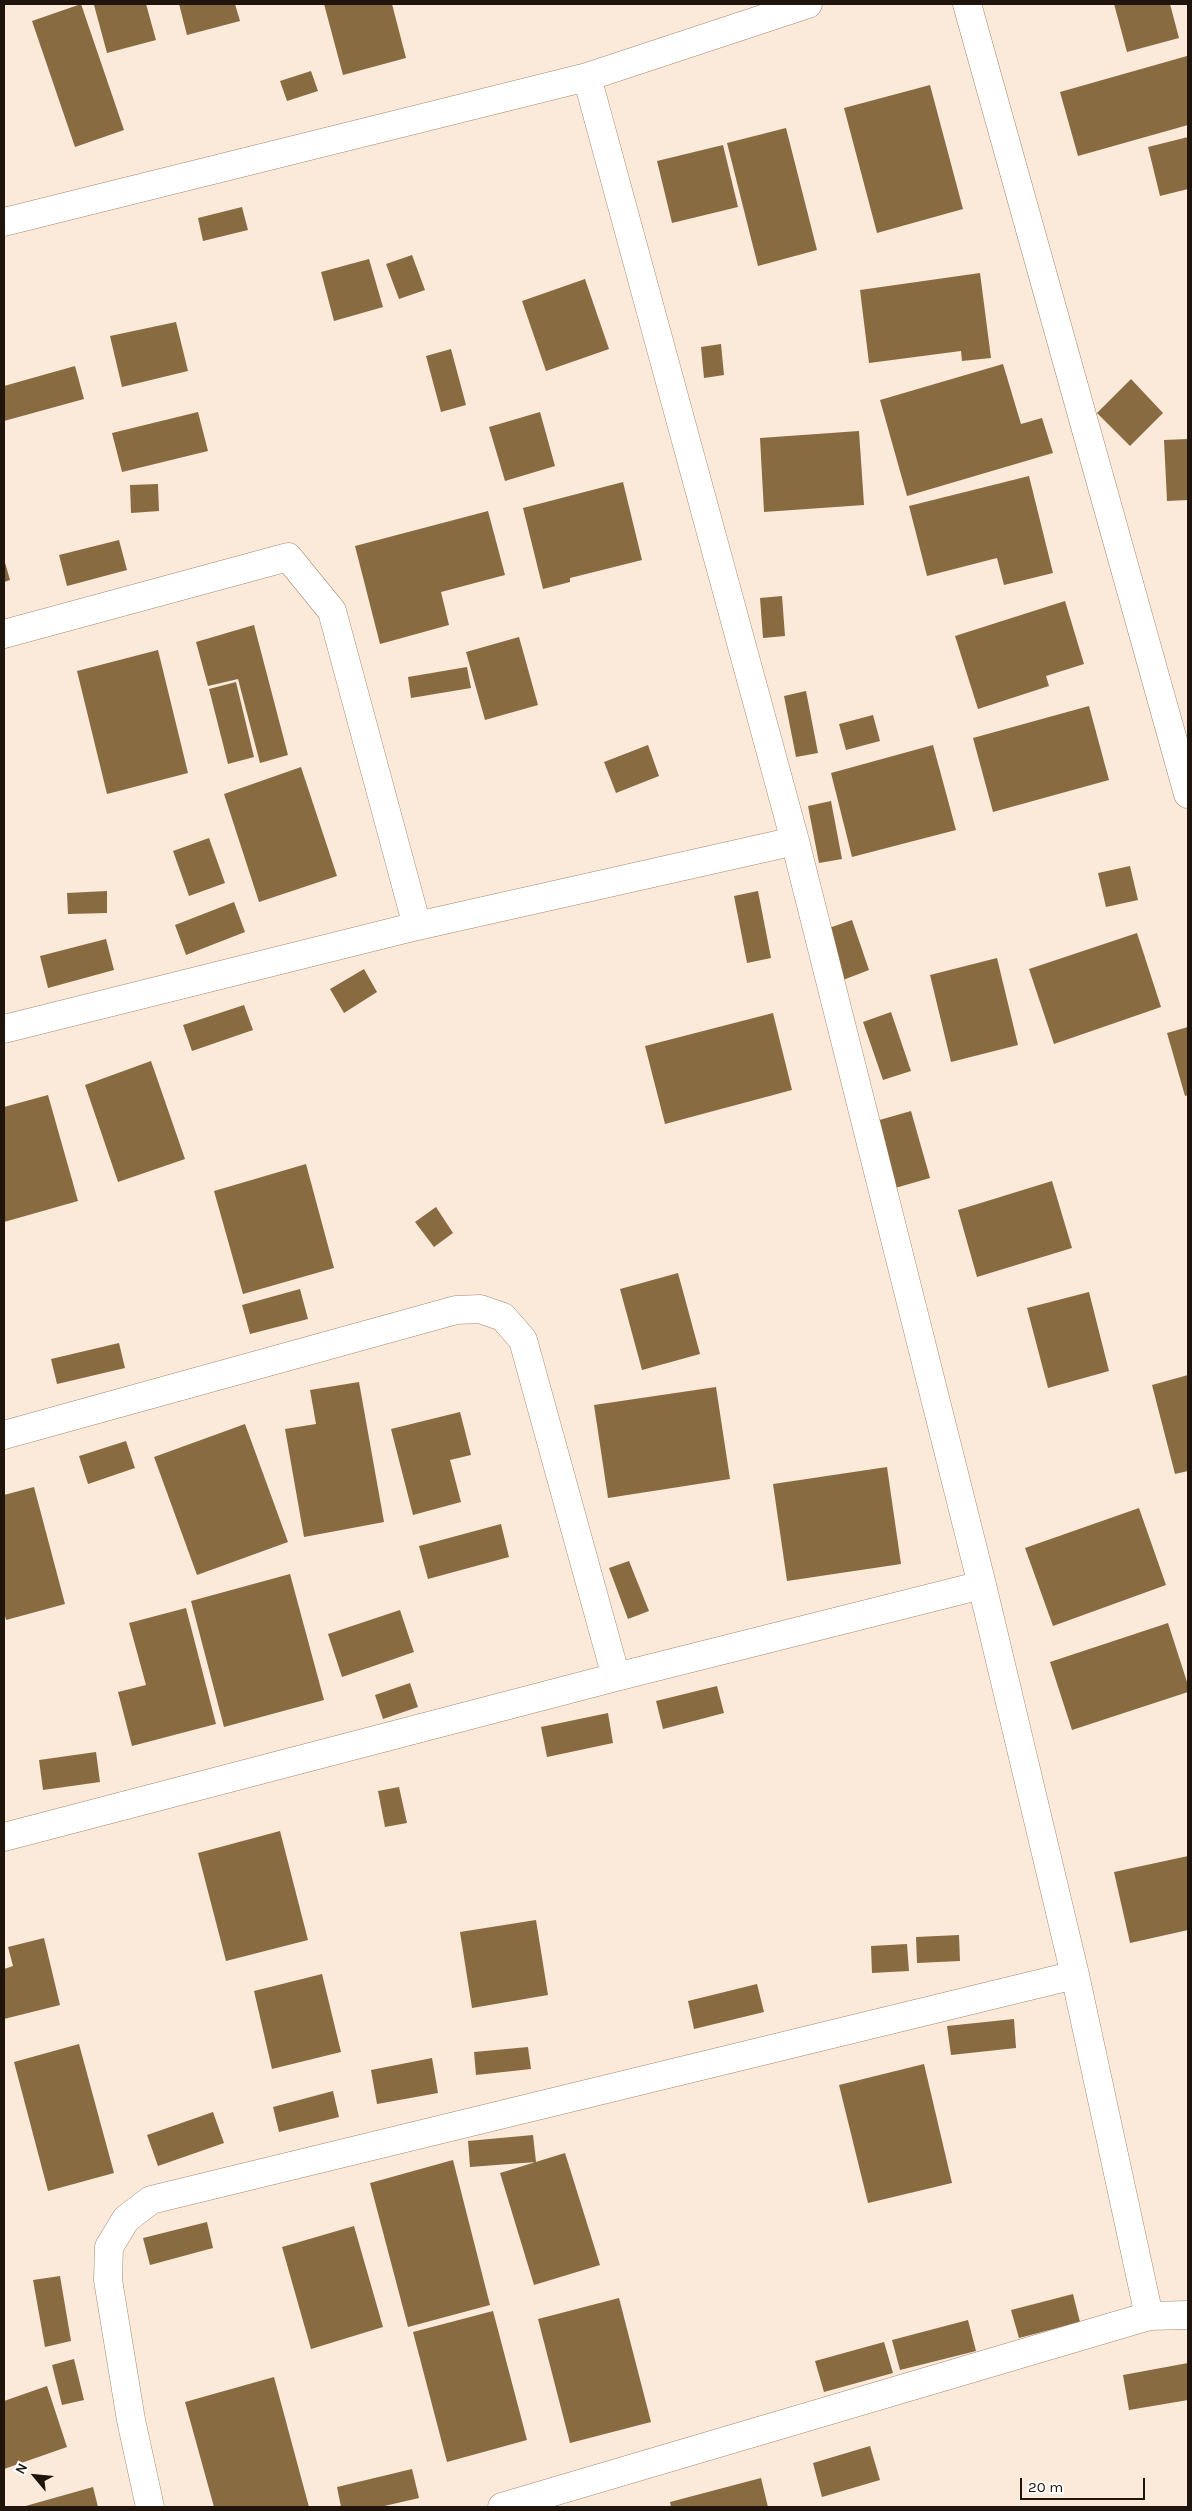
<!DOCTYPE html>
<style>
body{margin:0}
#map{position:relative;width:1192px;height:2511px;overflow:hidden;background:#fbe9da;font-family:Karla,sans-serif}
canvas{display:block}
.frame{position:absolute;inset:0;border:5px solid #20150c;pointer-events:none}
.north{position:absolute;left:10px;top:2451px;width:50px;height:50px;-webkit-text-stroke:4px #fff;paint-order:stroke;rotate:298deg;font-size:14px;font-weight:700;line-height:20px;text-align:center;color:#20150c}
.north::after{content:'';display:block;margin:auto;width:18px;height:22px;background:#20150c;clip-path:polygon(50% 0,100% 100%,50% 72%,0 100%)}
.scale{position:absolute;left:1020px;top:2478px;width:125px;height:22px;box-sizing:border-box;border:2px solid #20150c;border-top:0;padding-left:6px;font-size:15px;line-height:18px;white-space:nowrap;color:#20150c;-webkit-text-stroke:4px #fff;paint-order:stroke}
</style>
<div id="map">
<canvas width="1192" height="2511"></canvas>
<div class="frame"></div>
<div class="north">N</div>
<div class="scale">20 m</div>
</div>
<script>
const c = document.querySelector('canvas').getContext('2d');
c.lineJoin = 'round';
function fill(path, color) {
  c.fillStyle = color;
  c.fill(path, 'evenodd');
}
function poly(rows) {
  const path = new Path2D();
  for (const r of rows) {
    path.moveTo(r[0], r[1]);
    for (let i = 2; i < r.length; i += 2) path.lineTo(r[i], r[i + 1]);
  }
  return path;
}
function strokePath(path, color, width, dash) {
  c.strokeStyle = color;
  c.lineWidth = width;
  c.lineCap = dash ? 'butt' : 'round';
  c.setLineDash(dash || []);
  c.stroke(path);
}
fill(poly([
 [81,4,124,130,75,147,32,21],
 [146,4,156,40,107,53,94,5],
 [179,4,235,4,240,21,187,35],
 [324,4,392,4,406,58,343,75],
 [1114,4,1170,4,1179,38,1127,52],
 [1187,56,1188,125,1078,156,1060,92],
 [311,71,318,91,287,101,280,81],
 [930,85,963,209,877,233,844,108],
 [786,128,817,250,758,266,727,143],
 [1188,137,1188,189,1160,196,1148,147],
 [723,145,738,207,672,223,657,161],
 [242,207,248,230,203,241,198,218],
 [412,255,425,290,399,299,386,264],
 [369,259,383,307,334,321,321,272],
 [980,273,991,358,962,361,961,351,869,363,860,290],
 [585,279,609,349,546,371,522,301],
 [176,322,188,371,122,387,110,336],
 [721,344,724,375,704,378,701,347],
 [451,349,466,405,441,412,426,356],
 [1003,364,1021,424,1042,418,1053,453,907,496,880,400],
 [75,366,84,399,4,421,4,386],
 [1131,379,1163,413,1130,446,1097,413],
 [198,412,208,451,122,472,112,433],
 [540,412,555,466,505,481,489,427],
 [859,431,864,505,764,512,760,438],
 [1188,439,1188,500,1167,501,1164,440],
 [1029,476,1053,573,1004,585,997,558,927,576,909,506],
 [623,482,642,560,570,578,570,582,543,589,523,508],
 [158,484,159,511,131,513,130,485],
 [488,511,505,575,441,592,449,625,380,644,355,546],
 [119,540,127,570,67,586,59,555],
 [4,559,10,580,4,582],
 [782,596,785,636,763,638,760,598],
 [1065,601,1084,664,1046,676,1049,686,978,709,955,636],
 [254,625,288,755,260,763,238,679,208,686,196,642],
 [519,637,538,705,485,720,466,652],
 [158,650,188,773,107,794,77,671],
 [467,667,471,688,411,698,408,677],
 [236,682,254,757,228,764,209,689],
 [806,691,818,753,796,757,784,696],
 [1089,706,1109,780,993,812,973,738],
 [873,715,880,741,846,750,839,724],
 [648,745,659,776,616,793,604,762],
 [933,745,956,830,852,857,831,773],
 [301,767,337,876,259,902,224,794],
 [831,801,842,859,819,863,808,806],
 [209,838,225,883,189,896,173,851],
 [1130,866,1138,900,1106,907,1098,873],
 [107,891,107,913,68,914,67,893],
 [758,891,771,958,747,963,734,896],
 [234,902,245,932,186,955,175,925],
 [852,920,869,970,843,980,826,929],
 [1137,933,1161,1007,1054,1044,1029,969],
 [106,939,114,970,48,988,40,956],
 [997,958,1018,1045,951,1062,930,975],
 [364,969,377,992,344,1013,330,989],
 [244,1005,253,1030,192,1051,183,1025],
 [891,1012,911,1071,883,1080,863,1022],
 [773,1013,792,1090,665,1124,645,1046],
 [1188,1027,1188,1095,1185,1096,1167,1033],
 [151,1061,185,1159,118,1182,85,1085],
 [48,1095,78,1201,4,1222,4,1107],
 [911,1111,930,1178,895,1188,876,1121],
 [306,1164,334,1268,243,1294,214,1191],
 [1052,1181,1072,1248,977,1277,958,1210],
 [436,1207,453,1233,434,1247,415,1222],
 [678,1273,700,1354,642,1370,620,1289],
 [300,1289,308,1319,250,1334,242,1305],
 [1089,1292,1109,1371,1048,1388,1027,1308],
 [119,1343,125,1368,57,1384,51,1359],
 [1188,1375,1188,1471,1175,1474,1152,1385],
 [359,1382,384,1522,304,1537,285,1429,316,1424,310,1390],
 [716,1387,730,1479,608,1498,594,1405],
 [460,1412,471,1455,450,1460,461,1502,413,1515,391,1429],
 [245,1424,288,1542,197,1575,154,1457],
 [126,1441,135,1468,88,1484,79,1456],
 [887,1467,901,1564,787,1581,773,1484],
 [34,1487,65,1604,6,1620,4,1612,4,1495],
 [1139,1508,1166,1585,1053,1626,1025,1548],
 [501,1524,509,1557,428,1579,419,1546],
 [629,1561,649,1611,628,1619,609,1568],
 [290,1574,324,1700,224,1727,191,1601],
 [186,1608,216,1724,132,1746,118,1692,146,1685,129,1623],
 [400,1610,414,1652,342,1677,328,1634],
 [1168,1623,1188,1685,1188,1692,1072,1730,1050,1662],
 [410,1683,418,1707,383,1719,375,1695],
 [717,1686,724,1713,663,1729,656,1701],
 [608,1713,613,1743,547,1757,541,1727],
 [96,1752,100,1782,43,1790,39,1760],
 [399,1787,407,1823,385,1827,378,1791],
 [280,1831,308,1940,226,1961,198,1853],
 [1188,1856,1188,1930,1130,1943,1114,1872],
 [536,1920,548,1995,472,2008,460,1932],
 [959,1935,960,1961,917,1963,916,1937],
 [44,1938,60,2005,4,2019,4,1969,13,1966,8,1947],
 [907,1944,909,1971,872,1973,871,1946],
 [322,1974,341,2052,272,2069,254,1991],
 [757,1984,764,2012,694,2029,688,2001],
 [1014,2019,1016,2048,951,2055,947,2026],
 [79,2044,114,2173,48,2191,14,2062],
 [528,2047,531,2069,476,2075,474,2052],
 [432,2058,438,2093,377,2104,371,2070],
 [924,2064,952,2183,868,2203,839,2085],
 [333,2091,339,2117,279,2132,273,2107],
 [213,2112,224,2143,158,2166,147,2135],
 [533,2135,536,2162,470,2167,468,2141],
 [565,2153,600,2265,534,2285,500,2173],
 [453,2160,490,2305,408,2327,370,2183],
 [207,2222,213,2248,150,2265,143,2238],
 [354,2226,383,2327,311,2349,282,2247],
 [60,2276,71,2341,45,2347,33,2280],
 [1073,2294,1080,2322,1019,2338,1011,2310],
 [619,2298,651,2422,570,2443,538,2319],
 [493,2311,527,2440,447,2462,413,2332],
 [968,2320,976,2351,900,2370,892,2340],
 [884,2342,893,2373,824,2392,815,2361],
 [74,2359,84,2400,62,2405,52,2365],
 [1188,2363,1188,2400,1129,2410,1123,2375],
 [274,2377,309,2507,214,2507,185,2402],
 [47,2386,67,2447,4,2469,4,2401],
 [870,2446,880,2480,822,2497,813,2463],
 [412,2469,419,2498,380,2507,341,2507,337,2487],
 [761,2478,768,2507,671,2507,670,2502],
 [93,2487,98,2507,22,2507]
]), '#896b42');
const minor = poly([
 [967,4,1188,794],
 [587,77,795,841,982,1585,1075,1975,1149,2316,1188,2315],
 [4,222,587,77,808,4],
 [4,634,288,557,332,611,417,926],
 [4,1029,417,926,795,841],
 [4,1435,456,1310,480,1309,503,1317,523,1340,616,1677],
 [4,1837,616,1677,982,1585],
 [150,2507,131,2420,108,2280,109,2247,126,2219,151,2200,1075,1975],
 [502,2507,1149,2316]
]);
strokePath(minor, '#a38971', 29);
strokePath(minor, '#fff', 28);
</script>
